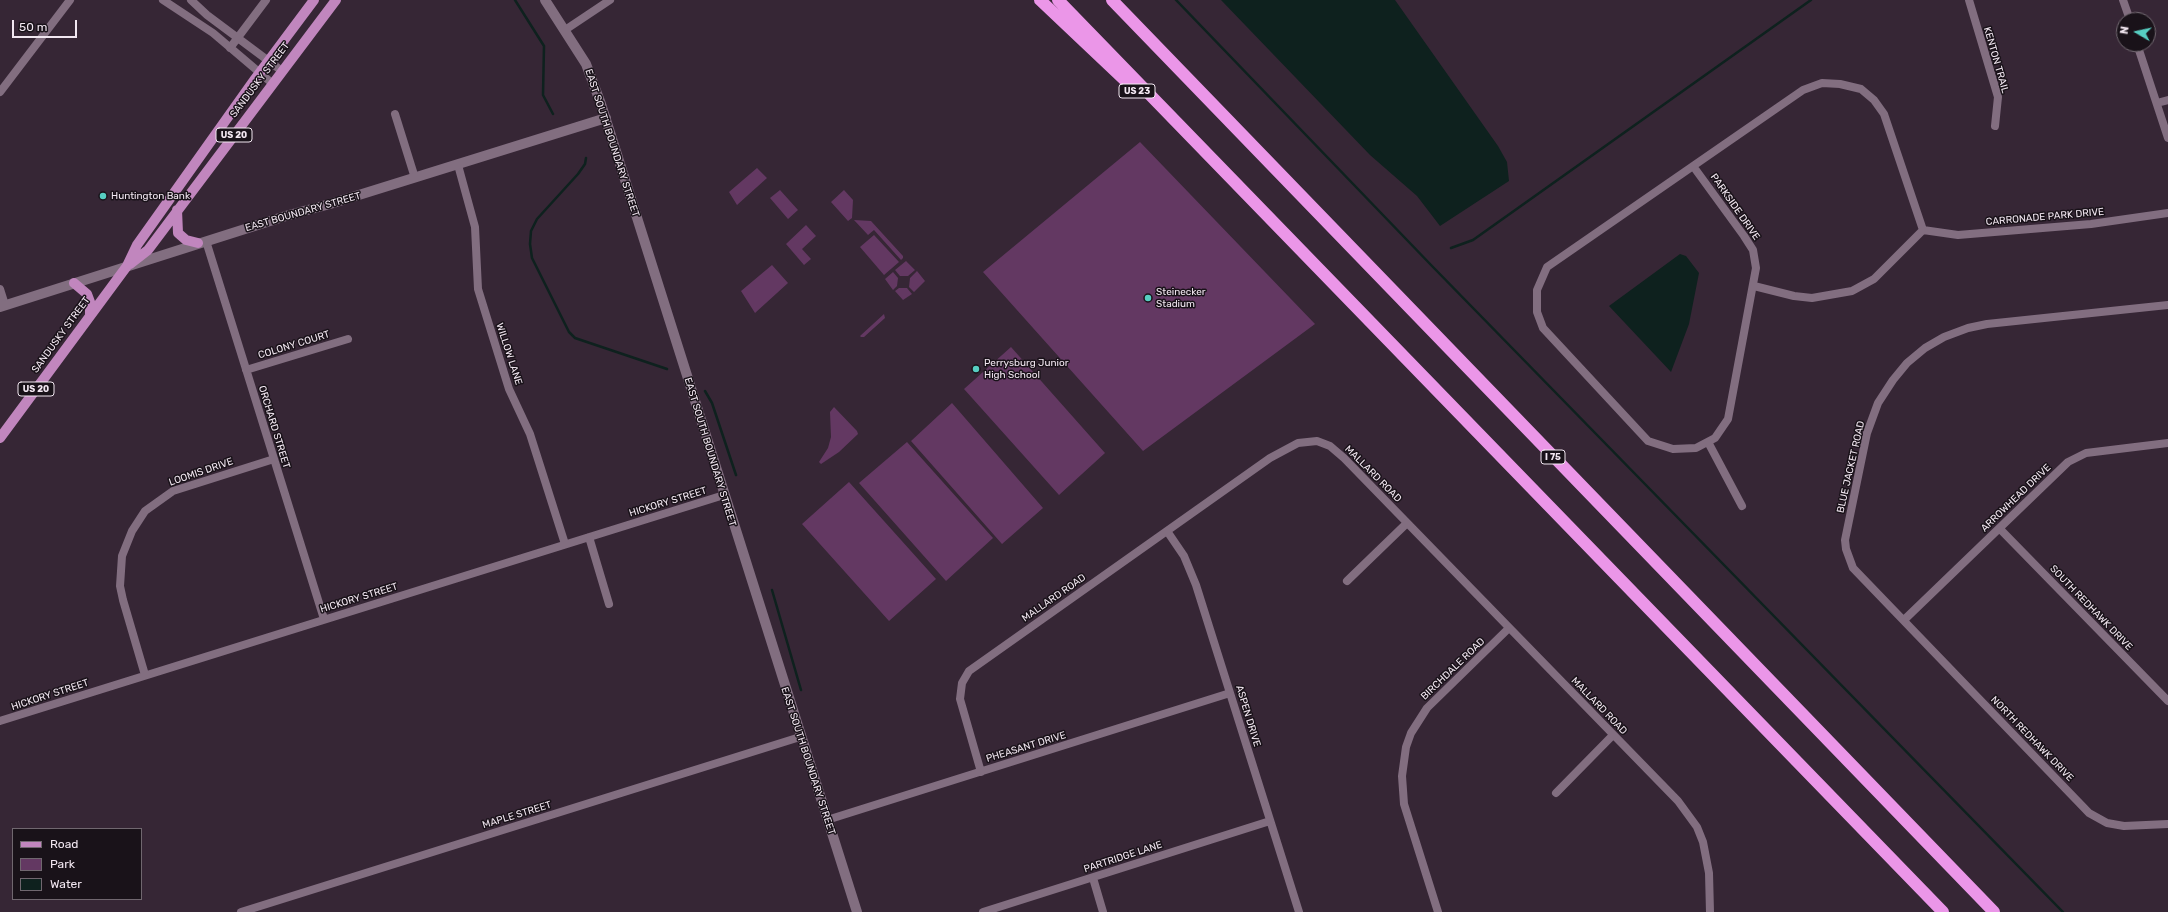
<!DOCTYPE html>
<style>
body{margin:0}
#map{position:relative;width:2168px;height:912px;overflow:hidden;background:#362635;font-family:Rubik,sans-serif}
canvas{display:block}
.legend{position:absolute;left:12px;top:828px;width:130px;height:72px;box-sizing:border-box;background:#191219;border:1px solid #70676f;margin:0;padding:5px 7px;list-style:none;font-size:12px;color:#f2e7f1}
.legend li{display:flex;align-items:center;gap:8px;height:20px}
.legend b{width:20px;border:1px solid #70676f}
.north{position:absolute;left:2116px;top:12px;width:40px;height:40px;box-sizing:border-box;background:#191219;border:1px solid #70676f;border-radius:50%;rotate:279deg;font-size:11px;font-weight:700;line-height:16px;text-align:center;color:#f2e7f1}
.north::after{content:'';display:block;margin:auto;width:14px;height:18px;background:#57cec2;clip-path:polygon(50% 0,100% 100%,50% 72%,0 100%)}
.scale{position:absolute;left:12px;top:20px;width:65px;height:18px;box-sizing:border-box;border:2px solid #f2e7f1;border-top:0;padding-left:5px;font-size:12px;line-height:14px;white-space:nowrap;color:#f2e7f1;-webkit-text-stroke:3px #191219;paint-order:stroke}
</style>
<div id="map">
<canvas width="2168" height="912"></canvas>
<ul class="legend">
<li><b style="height:5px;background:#c186be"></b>Road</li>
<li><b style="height:11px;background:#633862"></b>Park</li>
<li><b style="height:11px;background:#0e211e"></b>Water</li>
</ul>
<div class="north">N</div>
<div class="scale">50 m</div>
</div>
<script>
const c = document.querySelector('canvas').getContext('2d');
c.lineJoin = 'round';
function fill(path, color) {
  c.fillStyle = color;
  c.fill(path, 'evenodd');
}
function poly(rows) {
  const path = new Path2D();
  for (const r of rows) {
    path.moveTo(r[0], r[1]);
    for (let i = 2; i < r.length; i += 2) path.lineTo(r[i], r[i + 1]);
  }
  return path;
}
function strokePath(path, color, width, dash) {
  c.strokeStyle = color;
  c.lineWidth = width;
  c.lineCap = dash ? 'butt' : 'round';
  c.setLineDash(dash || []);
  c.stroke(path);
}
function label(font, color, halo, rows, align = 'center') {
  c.font = font + ' Rubik,sans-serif';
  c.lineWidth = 3;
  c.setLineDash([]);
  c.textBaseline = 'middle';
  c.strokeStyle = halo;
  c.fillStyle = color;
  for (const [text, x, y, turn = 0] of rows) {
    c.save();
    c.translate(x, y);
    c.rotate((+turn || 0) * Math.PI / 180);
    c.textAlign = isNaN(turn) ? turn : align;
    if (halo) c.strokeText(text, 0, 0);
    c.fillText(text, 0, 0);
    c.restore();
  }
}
fill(poly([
 [1140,142,1315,324,1143,451,983,272],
 [757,168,767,178,737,205,729,192],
 [780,190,798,210,788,219,770,198],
 [844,190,853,200,852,218,848,221,831,202],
 [854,220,871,221,903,256,903,258,901,260,874,230,868,235],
 [806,225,816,236,802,249,811,259,804,265,786,244],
 [874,235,899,262,884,275,860,247],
 [906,261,915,270,908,276,900,276,895,270],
 [772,265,788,283,755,313,741,291],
 [917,271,925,281,914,292,909,287,910,278],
 [893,272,898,278,897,286,893,290,885,279],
 [899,288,907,288,912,294,903,300,895,291],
 [884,314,885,318,864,337,861,337,860,336],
 [1011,347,1105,453,1059,495,964,389],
 [952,403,1043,508,1002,544,911,441],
 [834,407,857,431,858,434,839,452,821,464,819,462,828,448,831,437,830,412],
 [907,442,993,538,946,581,859,483],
 [849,482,936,579,889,621,802,524]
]), '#633862');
fill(poly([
 [1221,0,1395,0,1498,146,1507,162,1509,181,1440,226,1417,196,1370,155],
 [1680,254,1686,256,1699,273,1689,324,1671,372,1609,306]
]), '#0e211e');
strokePath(poly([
 [515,0,544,46,543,95,553,114],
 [1176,0,1432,266,2063,912],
 [586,158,585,164,578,174,537,219,531,231,530,244,532,258,569,332,575,338,667,369],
 [1451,248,1473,240,1811,0],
 [705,391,712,403,736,475],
 [772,590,801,690]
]), '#0e211e', 2.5);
strokePath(poly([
 [163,0,213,33,273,84],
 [191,0,207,15,282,71],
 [1969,0,1998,97,1995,126],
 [2123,0,2130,20],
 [565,30,610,0],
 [2137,44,2168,138],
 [230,48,266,0],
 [0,92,70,0],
 [2157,103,2168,100],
 [395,114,415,178],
 [458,165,475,227,478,289,509,389,530,434,565,544],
 [1693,166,1744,236,1753,250,1756,268,1728,419,1715,438,1696,448,1673,449,1648,441,1543,328,1537,312,1537,290,1547,267,1803,90,1822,83,1840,84,1861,89,1874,100,1884,114,1923,230],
 [1923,230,1958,235,2091,224,2168,213],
 [206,241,324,619],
 [1754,286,1794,296,1812,298,1852,291,1874,279,1923,230],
 [0,289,5,305],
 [2168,305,1987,324,1968,328,1944,337,1925,348,1907,363,1893,380,1878,403,1867,433,1845,540,1846,549,1853,568,2089,813,2107,823,2124,826,2168,824],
 [246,370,348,339],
 [1708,442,1742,506],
 [2000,529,2168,701],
 [1167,531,1184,556,1196,585,1299,912],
 [589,537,609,604],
 [1347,581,1407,523],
 [1904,620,2068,462,2086,453,2168,443],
 [145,675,123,600,120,586,122,556,132,531,145,511,173,491,274,459],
 [0,721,724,495],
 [981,772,960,699,962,683,969,671,1270,458,1298,443,1317,441,1330,446,1344,458,1678,801,1697,827,1703,842,1709,873,1710,912],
 [1556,793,1613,735],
 [827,820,1230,693],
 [1093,878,1103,912],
 [241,912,800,737],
 [983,912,1270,821],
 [1438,912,1404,804,1402,776,1406,747,1411,733,1427,708,1509,628]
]), '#826e80', 8);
strokePath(poly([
 [545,0,586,64,601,104,857,912],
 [0,307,289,215,330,204,606,118]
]), '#826e80', 10);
strokePath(poly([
 [177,210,178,233,186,240,198,243],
 [130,264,148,250,336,0],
 [74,283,87,294,90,302,90,315],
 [0,438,127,266,137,245,255,79,314,0]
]), '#c186be', 10);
strokePath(poly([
 [1040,0,1133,88],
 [1058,0,1943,912],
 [1112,0,1994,912]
]), '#eb96e8', 12);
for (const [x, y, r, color] of [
 [103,196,4,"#57cec2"],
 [1148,298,4,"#57cec2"],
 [976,369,4,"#57cec2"]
]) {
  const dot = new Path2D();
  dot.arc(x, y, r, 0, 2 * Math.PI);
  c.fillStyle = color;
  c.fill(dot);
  strokePath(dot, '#191219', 1.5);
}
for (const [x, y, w] of [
 [1137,91,36],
 [234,135,36],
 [36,389,36],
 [1553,457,24]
]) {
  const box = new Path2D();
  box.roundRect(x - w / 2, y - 7, w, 14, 3);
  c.fillStyle = '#191219';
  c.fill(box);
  strokePath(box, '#f2e7f1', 1);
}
label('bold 9px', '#f2e7f1', null, [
 ["US 23",1137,91],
 ["US 20",234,135],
 ["US 20",36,389],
 ["I 75",1553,457]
]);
label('10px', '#f2e7f1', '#191219', [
 ["KENTON TRAIL",1996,60,74],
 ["SANDUSKY STREET",260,80,-53],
 ["EAST SOUTH BOUNDARY STREET",612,143,72],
 ["PARKSIDE DRIVE",1735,207,55],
 ["EAST BOUNDARY STREET",303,212,-16],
 ["CARRONADE PARK DRIVE",2045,217,-5],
 ["SANDUSKY STREET",61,335,-54],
 ["COLONY COURT",294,345,-17],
 ["WILLOW LANE",509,354,72],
 ["ORCHARD STREET",274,427,73],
 ["EAST SOUTH BOUNDARY STREET",710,452,73],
 ["BLUE JACKET ROAD",1851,467,-77],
 ["LOOMIS DRIVE",201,472,-19],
 ["MALLARD ROAD",1373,474,45],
 ["ARROWHEAD DRIVE",2016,498,-44],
 ["HICKORY STREET",668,502,-17],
 ["HICKORY STREET",359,598,-17],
 ["MALLARD ROAD",1054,598,-35],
 ["SOUTH REDHAWK DRIVE",2091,608,46],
 ["BIRCHDALE ROAD",1453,669,-44],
 ["HICKORY STREET",50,695,-18],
 ["MALLARD ROAD",1599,706,46],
 ["ASPEN DRIVE",1248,716,73],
 ["NORTH REDHAWK DRIVE",2032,739,46],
 ["PHEASANT DRIVE",1026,747,-17],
 ["EAST SOUTH BOUNDARY STREET",808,761,72],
 ["MAPLE STREET",517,815,-17],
 ["PARTRIDGE LANE",1123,857,-18]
]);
label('10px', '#f2e7f1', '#191219', [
 ["Huntington Bank",111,196],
 ["Steinecker",1156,292],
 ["Stadium",1156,304],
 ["Perrysburg Junior",984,363],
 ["High School",984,375]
], 'left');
</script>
